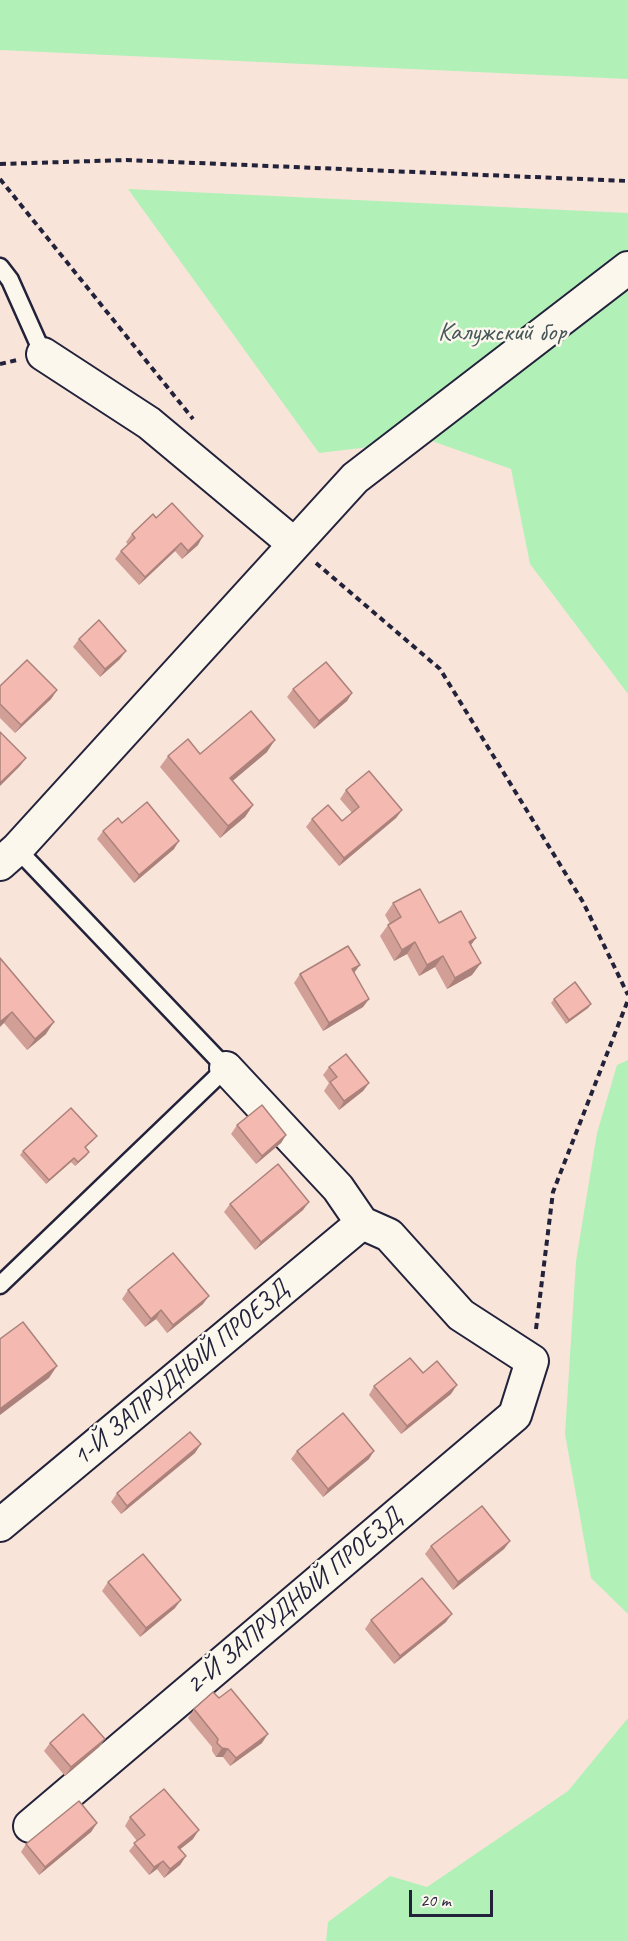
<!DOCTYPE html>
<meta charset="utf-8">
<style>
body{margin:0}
#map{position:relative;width:628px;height:1941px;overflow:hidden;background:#f9e4da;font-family:Caveat,sans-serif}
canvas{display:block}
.scale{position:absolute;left:409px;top:1890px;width:84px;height:27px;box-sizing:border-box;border:3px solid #22223b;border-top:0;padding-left:8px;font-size:18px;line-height:21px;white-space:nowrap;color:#22223b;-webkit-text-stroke:4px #fbf7ec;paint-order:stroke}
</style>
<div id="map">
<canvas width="628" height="1941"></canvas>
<div class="scale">20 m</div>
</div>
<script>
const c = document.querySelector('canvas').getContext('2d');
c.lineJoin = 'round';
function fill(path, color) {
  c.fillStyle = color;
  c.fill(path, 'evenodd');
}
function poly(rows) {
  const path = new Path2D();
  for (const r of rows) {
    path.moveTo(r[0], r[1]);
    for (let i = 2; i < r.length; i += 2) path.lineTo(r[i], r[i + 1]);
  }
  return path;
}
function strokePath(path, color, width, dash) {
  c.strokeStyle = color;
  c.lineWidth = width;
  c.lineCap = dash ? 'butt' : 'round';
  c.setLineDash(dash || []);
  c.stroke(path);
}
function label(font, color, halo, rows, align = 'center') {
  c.font = font + ' Caveat,sans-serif';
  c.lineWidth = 5;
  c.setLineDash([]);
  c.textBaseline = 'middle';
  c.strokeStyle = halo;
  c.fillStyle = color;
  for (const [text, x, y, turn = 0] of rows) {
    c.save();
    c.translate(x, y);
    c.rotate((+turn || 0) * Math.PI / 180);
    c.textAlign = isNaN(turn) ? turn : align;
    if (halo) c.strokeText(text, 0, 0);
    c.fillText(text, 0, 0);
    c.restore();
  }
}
fill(poly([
 [0,0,628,0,628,79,0,50],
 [128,189,628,213,628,694,530,564,511,469,429,440,319,453],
 [628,1060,628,1614,591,1578,565,1434,576,1261,597,1133,617,1065],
 [628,1718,628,1941,326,1941,328,1922,390,1876,427,1887,568,1791]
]), '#b1f1b8');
const lane = poly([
 [0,267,10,280,43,354],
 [0,1285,226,1068,17,849]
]);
const street = poly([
 [43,354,149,423,294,544],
 [0,864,17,849,355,478,628,268],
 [0,1525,362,1223],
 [30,1826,515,1415,532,1361,461,1315,389,1235,362,1223,338,1188,226,1068]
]);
strokePath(lane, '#22223b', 21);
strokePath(street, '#22223b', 36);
strokePath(poly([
 [0,164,126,160,628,181],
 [0,179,193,419],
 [0,364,17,360],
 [316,563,440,669,583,902,628,995],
 [536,1329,553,1192,628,1000]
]), '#22223b', 4, [6, 4.5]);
strokePath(lane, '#fbf7ec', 16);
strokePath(street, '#fbf7ec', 32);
fill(poly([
 [156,518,198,545,182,559,175,551,139,585,115,559,121,551,128,545,126,542,132,534],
 [79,639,120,659,100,677,73,647],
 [0,686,57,690,51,699,15,733,0,718],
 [293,689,352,693,347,701,314,729,287,697],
 [267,752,232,781,253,805,245,817,220,838,160,767,168,756],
 [346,790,402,810,396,818,339,866,306,827,312,819,342,821,352,813,340,799],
 [103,831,174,849,134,883,97,839],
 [393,903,476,938,471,945,472,975,447,989,435,967,419,976,407,954,394,961,380,936,388,925,390,924,385,915],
 [0,958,46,1034,27,1050,4,1023],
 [354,973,369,999,363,1007,323,1031,294,983,300,974],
 [554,999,591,1004,588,1008,566,1024,551,1003],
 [329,1067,369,1083,363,1091,339,1110,324,1091,329,1083,323,1075],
 [237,1125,286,1135,281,1143,256,1164,231,1134],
 [94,1140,85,1148,89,1152,86,1156,75,1166,71,1162,46,1184,20,1155,23,1151],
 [230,1204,303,1210,255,1250,224,1212],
 [128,1290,203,1304,167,1333,156,1319,145,1327,122,1299],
 [423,1373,451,1394,401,1434,369,1395,374,1386],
 [297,1451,369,1459,323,1497,291,1459],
 [195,1453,121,1514,111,1502,117,1493],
 [510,1541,504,1549,453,1590,425,1554,431,1546],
 [108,1582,175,1608,140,1637,102,1591],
 [371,1620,446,1622,394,1664,365,1629],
 [194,1709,262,1743,230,1766,223,1757,216,1757,212,1751,212,1747,188,1718],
 [105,1739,99,1747,65,1776,44,1751,50,1743],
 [130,1817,193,1839,180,1849,186,1856,180,1865,164,1878,157,1869,149,1875,129,1851,137,1841,125,1826],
 [97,1823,91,1832,39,1875,21,1852,26,1844]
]), '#d29f97');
fill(poly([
 [203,536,198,545,182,559,188,551],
 [181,543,175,551,139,585,145,577],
 [126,651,120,659,100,677,105,669],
 [57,690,51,699,15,733,21,725],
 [352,693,347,701,314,729,319,721],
 [275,740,267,752,222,790,230,778],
 [26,758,20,766,0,786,0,783],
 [253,805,245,817,220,838,228,826],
 [402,810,396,818,339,866,344,858],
 [179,841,174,849,134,883,139,875],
 [476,938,468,949,469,942],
 [415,942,407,954,394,961,402,950],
 [443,956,435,967,419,976,427,965],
 [481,963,472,975,447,989,455,978],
 [360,965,354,973,352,969],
 [369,999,363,1007,323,1031,329,1023],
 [591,1004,588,1008,566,1024,569,1020],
 [12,1012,4,1023,0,1027,0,1022],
 [54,1022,46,1034,27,1050,35,1039],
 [369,1083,363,1091,339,1110,344,1101],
 [286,1135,281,1143,256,1164,262,1156],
 [89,1152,86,1156,75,1166,78,1162],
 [74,1158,71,1162,46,1184,49,1180],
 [309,1202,303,1210,255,1250,261,1242],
 [209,1296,203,1304,167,1333,173,1325],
 [161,1310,156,1319,145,1327,151,1319],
 [57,1366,49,1378,0,1415,0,1409],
 [457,1385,451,1394,401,1434,407,1426],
 [201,1444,195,1453,121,1514,127,1506],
 [374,1451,369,1459,323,1497,328,1489],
 [510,1541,504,1549,453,1590,458,1582],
 [181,1600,175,1608,140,1637,146,1628],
 [452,1614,446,1622,394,1664,400,1656],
 [268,1734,262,1743,230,1766,236,1758],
 [105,1739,99,1747,65,1776,71,1767],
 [222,1748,228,1749,223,1757,216,1757],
 [97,1823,91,1832,39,1875,45,1867],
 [199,1830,193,1839,173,1855,178,1847],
 [186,1856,180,1865,164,1878,170,1869],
 [163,1861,157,1869,149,1875,154,1867]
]), '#ab827b');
const building = poly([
 [172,503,203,536,188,551,181,543,145,577,121,551,135,538,132,534,153,514,156,518,172,503],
 [99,620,126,651,105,669,79,639,99,620],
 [27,660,57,690,21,725,0,704,0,686,27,660],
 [326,662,352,693,319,721,293,689,326,662],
 [251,711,275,740,230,778,253,805,228,826,168,756,188,739,200,754,251,711],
 [0,732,26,758,0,783,0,732],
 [369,771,402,810,344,858,312,819,328,805,342,821,359,807,346,790,369,771],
 [147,802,179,841,139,875,103,831,118,818,122,823,147,802],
 [420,889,439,923,461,911,476,938,469,942,481,963,455,978,443,956,427,965,415,942,402,950,388,925,401,917,393,903,420,889],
 [348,946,360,965,352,969,369,999,329,1023,300,974,348,946],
 [0,958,54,1022,35,1039,12,1012,0,1022,0,958],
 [575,982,591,1004,569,1020,554,999,575,982],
 [346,1054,369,1083,344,1101,330,1082,337,1077,329,1067,346,1054],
 [262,1105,286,1135,262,1156,237,1125,262,1105],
 [71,1108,97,1136,85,1147,89,1152,78,1162,74,1158,49,1180,23,1151,71,1108],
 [278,1164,309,1202,261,1242,230,1204,278,1164],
 [173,1253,209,1296,173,1325,161,1310,151,1319,128,1290,173,1253],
 [23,1322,57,1366,0,1409,0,1339,23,1322],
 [410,1358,423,1373,437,1361,457,1385,407,1426,374,1386,410,1358],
 [343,1413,374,1451,328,1489,297,1451,343,1413],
 [190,1432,201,1444,127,1506,117,1493,190,1432],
 [482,1506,510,1541,458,1582,431,1546,482,1506],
 [143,1554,181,1600,146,1628,108,1582,143,1554],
 [422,1578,452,1614,400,1656,371,1620,422,1578],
 [231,1689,268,1734,236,1758,228,1749,222,1748,217,1743,218,1739,194,1709,213,1692,219,1698,231,1689],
 [83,1714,105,1739,71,1767,50,1743,83,1714],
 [164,1789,199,1830,178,1847,186,1856,170,1869,163,1861,154,1867,134,1843,145,1835,130,1817,164,1789],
 [79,1801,97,1823,45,1867,26,1844,79,1801]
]);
fill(building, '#f4b9b0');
strokePath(building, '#ab827b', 1.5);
label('26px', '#46565a', '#fbf7ec', [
 ["Калужский бор",502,333]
]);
label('26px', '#22223b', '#fbf7ec', [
 ["1-Й ЗАПРУДНЫЙ ПРОЕЗД",181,1374,-40],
 ["2-Й ЗАПРУДНЫЙ ПРОЕЗД",294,1602,-40]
]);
</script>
